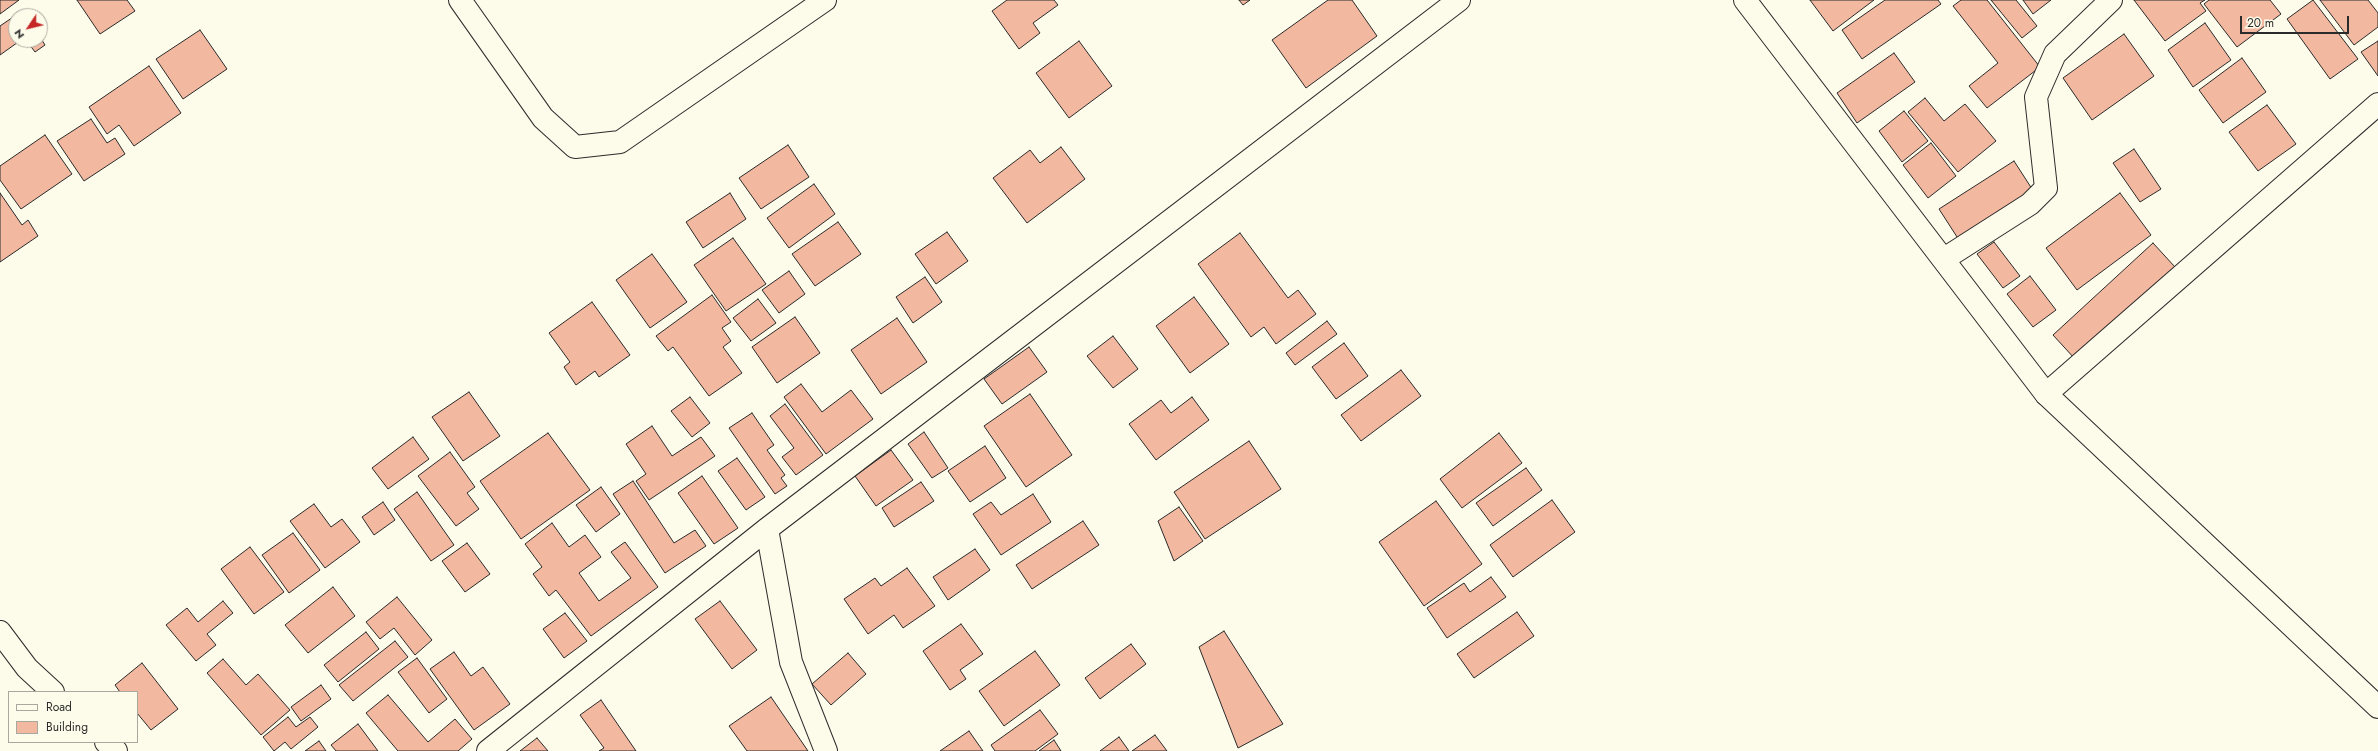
<!DOCTYPE html>
<style>
body{margin:0}
#map{position:relative;width:2378px;height:751px;overflow:hidden;background:#fdfbea;font-family:Jost,sans-serif}
canvas{display:block}
.legend{position:absolute;left:8px;top:691px;width:130px;height:52px;box-sizing:border-box;background:#fdfbea;border:1px solid #a9a89e;margin:0;padding:5px 7px;list-style:none;font-size:12px;color:#2b2b2b}
.legend li{display:flex;align-items:center;gap:8px;height:20px}
.legend b{width:20px;border:1px solid #a9a89e}
.north{position:absolute;left:8px;top:8px;width:40px;height:40px;box-sizing:border-box;background:#fdfbea;border:1px solid #a9a89e;border-radius:50%;rotate:235deg;font-size:11px;font-weight:700;line-height:16px;text-align:center;color:#2b2b2b}
.north::after{content:'';display:block;margin:auto;width:14px;height:18px;background:#c62828;clip-path:polygon(50% 0,100% 100%,50% 72%,0 100%)}
.scale{position:absolute;left:2240px;top:16px;width:109px;height:18px;box-sizing:border-box;border:2px solid #2b2b2b;border-top:0;padding-left:5px;font-size:12px;line-height:14px;white-space:nowrap;color:#2b2b2b;-webkit-text-stroke:3px #fdfbea;paint-order:stroke}
</style>
<div id="map">
<canvas width="2378" height="751"></canvas>
<ul class="legend">
<li><b style="height:5px;background:#fdfbea"></b>Road</li>
<li><b style="height:11px;background:#f2b8a0"></b>Building</li>
</ul>
<div class="north">N</div>
<div class="scale">20 m</div>
</div>
<script>
const c = document.querySelector('canvas').getContext('2d');
c.lineJoin = 'round';
function fill(path, color) {
  c.fillStyle = color;
  c.fill(path, 'evenodd');
}
function poly(rows) {
  const path = new Path2D();
  for (const r of rows) {
    path.moveTo(r[0], r[1]);
    for (let i = 2; i < r.length; i += 2) path.lineTo(r[i], r[i + 1]);
  }
  return path;
}
function strokePath(path, color, width, dash) {
  c.strokeStyle = color;
  c.lineWidth = width;
  c.lineCap = dash ? 'butt' : 'round';
  c.setLineDash(dash || []);
  c.stroke(path);
}
const building = poly([
 [0,0,19,0,0,14,0,0],
 [77,0,127,0,135,11,100,34,77,0],
 [1007,0,1054,0,1058,5,1033,23,1040,33,1019,49,992,11,1007,0],
 [1239,0,1250,0,1243,5,1239,0],
 [1328,0,1352,0,1377,36,1306,88,1272,40,1328,0],
 [1810,0,1874,0,1833,31,1810,0],
 [1885,0,1938,0,1941,4,1862,59,1842,30,1885,0],
 [1961,0,1987,0,2040,67,1987,108,1969,86,1998,63,1953,6,1961,0],
 [1991,0,2016,0,2037,26,2022,38,1991,0],
 [2023,0,2051,0,2033,14,2023,0],
 [2134,0,2205,0,2200,3,2206,11,2165,41,2134,0],
 [2209,0,2270,0,2281,14,2237,47,2204,4,2209,0],
 [2313,0,2358,59,2330,79,2287,19,2313,0],
 [2320,0,2368,0,2378,13,2378,27,2354,45,2320,0],
 [22,11,25,16,16,16,16,40,21,40,0,55,0,26,22,11],
 [2205,23,2231,60,2193,87,2168,50,2205,23],
 [200,30,227,69,183,99,156,59,200,30],
 [2124,34,2154,76,2092,120,2063,78,2124,34],
 [40,37,45,45,35,52,26,40,40,40,40,37],
 [1079,41,1112,86,1069,118,1036,73,1079,41],
 [2378,41,2378,76,2361,52,2378,41],
 [1894,53,1915,82,1857,123,1837,93,1894,53],
 [2242,58,2266,92,2223,123,2199,90,2242,58],
 [149,66,181,113,134,146,119,125,107,134,89,107,149,66],
 [1925,98,1944,121,1965,104,1996,141,1958,172,1908,112,1925,98],
 [2267,105,2296,144,2258,171,2229,132,2267,105],
 [1904,111,1928,141,1902,162,1879,131,1904,111],
 [91,119,107,143,115,138,125,154,84,181,57,141,91,119],
 [45,135,72,174,21,209,0,180,0,166,45,135],
 [1931,143,1956,176,1928,198,1903,165,1931,143],
 [788,145,809,177,761,209,739,178,788,145],
 [1061,147,1085,179,1027,223,993,178,1030,150,1040,163,1061,147],
 [2134,149,2161,189,2140,202,2113,163,2134,149],
 [2014,161,2034,192,1959,240,1939,209,2014,161],
 [814,184,835,214,789,248,767,218,814,184],
 [0,193,22,225,28,220,38,236,0,262,0,193],
 [730,193,746,219,703,248,686,222,730,193],
 [2120,193,2151,235,2077,290,2046,248,2120,193],
 [838,222,861,254,815,286,792,254,838,222],
 [947,232,968,261,936,284,915,254,947,232],
 [1240,233,1288,298,1298,290,1316,314,1276,344,1264,327,1251,337,1198,264,1240,233],
 [733,238,766,284,726,311,694,265,733,238],
 [1994,242,2020,276,2003,288,1977,254,1994,242],
 [2153,243,2175,267,2075,359,2053,335,2153,243],
 [652,254,687,302,650,328,616,280,652,254],
 [789,271,805,294,779,313,762,290,789,271],
 [2030,276,2056,310,2033,327,2007,294,2030,276],
 [925,277,942,302,913,323,896,297,925,277],
 [712,295,731,322,722,328,731,341,723,347,742,373,709,396,673,347,668,351,656,336,712,295],
 [1194,297,1229,344,1190,373,1156,326,1194,297],
 [758,299,776,323,751,341,733,318,758,299],
 [592,302,630,355,599,377,595,371,576,385,564,367,570,362,549,333,592,302],
 [795,317,820,353,777,383,752,347,795,317],
 [897,318,927,362,881,394,851,350,897,318],
 [1327,321,1337,334,1295,365,1286,353,1327,321],
 [1113,336,1138,369,1113,388,1087,356,1113,336],
 [1344,343,1368,376,1336,399,1312,367,1344,343],
 [1029,347,1047,372,1002,404,984,379,1029,347],
 [1401,370,1421,396,1361,441,1341,415,1401,370],
 [801,384,822,412,851,390,873,419,826,454,784,397,801,384],
 [469,392,500,436,463,461,432,417,469,392],
 [1030,394,1072,455,1026,487,984,426,1030,394],
 [690,397,710,423,692,437,671,411,690,397],
 [1192,397,1209,420,1156,460,1129,424,1161,400,1171,413,1192,397],
 [785,404,823,455,796,475,782,457,794,448,770,416,785,404],
 [752,413,774,445,767,450,785,475,781,478,787,486,775,494,729,428,752,413],
 [652,426,672,456,701,437,715,456,649,500,636,481,646,474,626,444,652,426],
 [924,432,948,468,932,478,908,444,924,432],
 [548,433,590,490,521,539,480,481,548,433],
 [1499,433,1522,463,1462,508,1440,479,1499,433],
 [413,437,429,459,388,489,372,468,413,437],
 [1249,441,1281,489,1205,539,1174,492,1249,441],
 [985,446,1006,478,970,502,948,471,985,446],
 [891,450,913,480,876,506,855,476,891,450],
 [450,452,475,487,467,493,479,509,456,526,418,476,450,452],
 [737,458,765,497,746,510,718,471,737,458],
 [1526,468,1542,490,1493,526,1476,503,1526,468],
 [702,476,738,528,714,544,678,493,702,476],
 [633,481,674,543,695,530,706,546,665,573,613,494,633,481],
 [921,482,934,501,894,527,882,508,921,482],
 [601,487,620,514,596,532,576,505,601,487],
 [417,492,454,545,431,561,394,509,417,492],
 [1033,494,1051,522,1001,555,973,514,991,502,1001,515,1033,494],
 [1552,500,1575,532,1513,577,1490,545,1552,500],
 [1436,501,1482,564,1424,606,1379,542,1436,501],
 [383,502,395,520,374,535,362,517,383,502],
 [314,504,331,527,342,519,360,542,325,568,290,521,314,504],
 [1179,507,1203,541,1174,561,1158,521,1179,507],
 [1083,521,1099,545,1032,589,1016,565,1083,521],
 [552,523,569,547,585,535,601,557,579,573,599,601,631,578,611,552,625,542,658,587,591,636,556,590,549,596,533,574,542,567,525,544,552,523],
 [293,533,320,570,289,593,262,555,293,533],
 [467,543,490,574,465,592,442,561,467,543],
 [250,547,284,592,254,614,221,569,250,547],
 [975,549,990,570,948,600,933,577,975,549],
 [907,568,935,606,903,628,894,615,868,634,844,599,875,578,881,586,907,568],
 [1491,577,1506,597,1447,638,1427,608,1464,583,1470,592,1491,577],
 [333,587,355,616,308,653,285,625,333,587],
 [397,597,432,640,415,655,394,628,380,639,366,622,397,597],
 [223,601,233,613,207,634,216,645,196,661,166,625,187,608,198,622,223,601],
 [720,601,757,650,732,669,695,619,720,601],
 [1517,612,1534,636,1474,678,1457,654,1517,612],
 [565,613,587,641,564,658,543,629,565,613],
 [961,624,983,654,960,670,966,679,950,690,923,651,961,624],
 [1224,631,1283,724,1238,748,1199,647,1224,631],
 [366,632,379,649,338,682,324,665,366,632],
 [395,641,408,657,353,701,339,685,395,641],
 [1131,644,1146,664,1100,699,1085,678,1131,644],
 [1035,651,1060,685,1004,726,979,691,1035,651],
 [454,652,471,676,483,667,510,704,474,730,430,669,454,652],
 [848,653,866,674,831,705,812,684,848,653],
 [417,658,447,699,429,713,398,672,417,658],
 [223,659,246,685,258,674,290,710,261,735,207,673,223,659],
 [142,663,178,709,151,730,137,713,137,692,120,692,115,685,142,663],
 [321,685,331,699,301,721,291,707,321,685],
 [388,695,428,742,455,719,472,739,458,751,398,751,366,713,388,695],
 [771,697,808,751,747,751,729,726,771,697],
 [601,700,636,751,599,751,604,748,580,715,601,700],
 [1040,710,1058,734,1035,751,995,751,991,745,1040,710],
 [288,717,296,727,310,717,318,727,291,749,285,742,274,751,263,737,288,717],
 [358,724,378,751,336,751,331,745,358,724],
 [969,731,983,751,940,751,969,731],
 [1155,735,1167,751,1132,751,1155,735],
 [1119,737,1129,751,1100,751,1119,737],
 [537,738,548,751,520,751,537,738],
 [1054,740,1061,751,1039,751,1054,740],
 [319,741,326,751,305,751,319,741]
]);
fill(building, '#f2b8a0');
strokePath(building, '#2b2b2b', 1);
const street = poly([
 [460,0,543,118,575,147,620,142,825,0],
 [1944,259,2030,204,2046,188,2036,97,2055,54,2111,0],
 [2046,394,2378,104],
 [767,529,791,662,826,751],
 [0,632,27,668,53,692],
 [106,742,116,751],
 [488,751,767,529,1459,0]
]);
const secondary = poly([
 [1745,0,2046,394,2378,707]
]);
strokePath(street, '#2b2b2b', 24);
strokePath(secondary, '#2b2b2b', 24);
strokePath(street, '#fdfbea', 22);
strokePath(secondary, '#fdfbea', 22);
</script>
